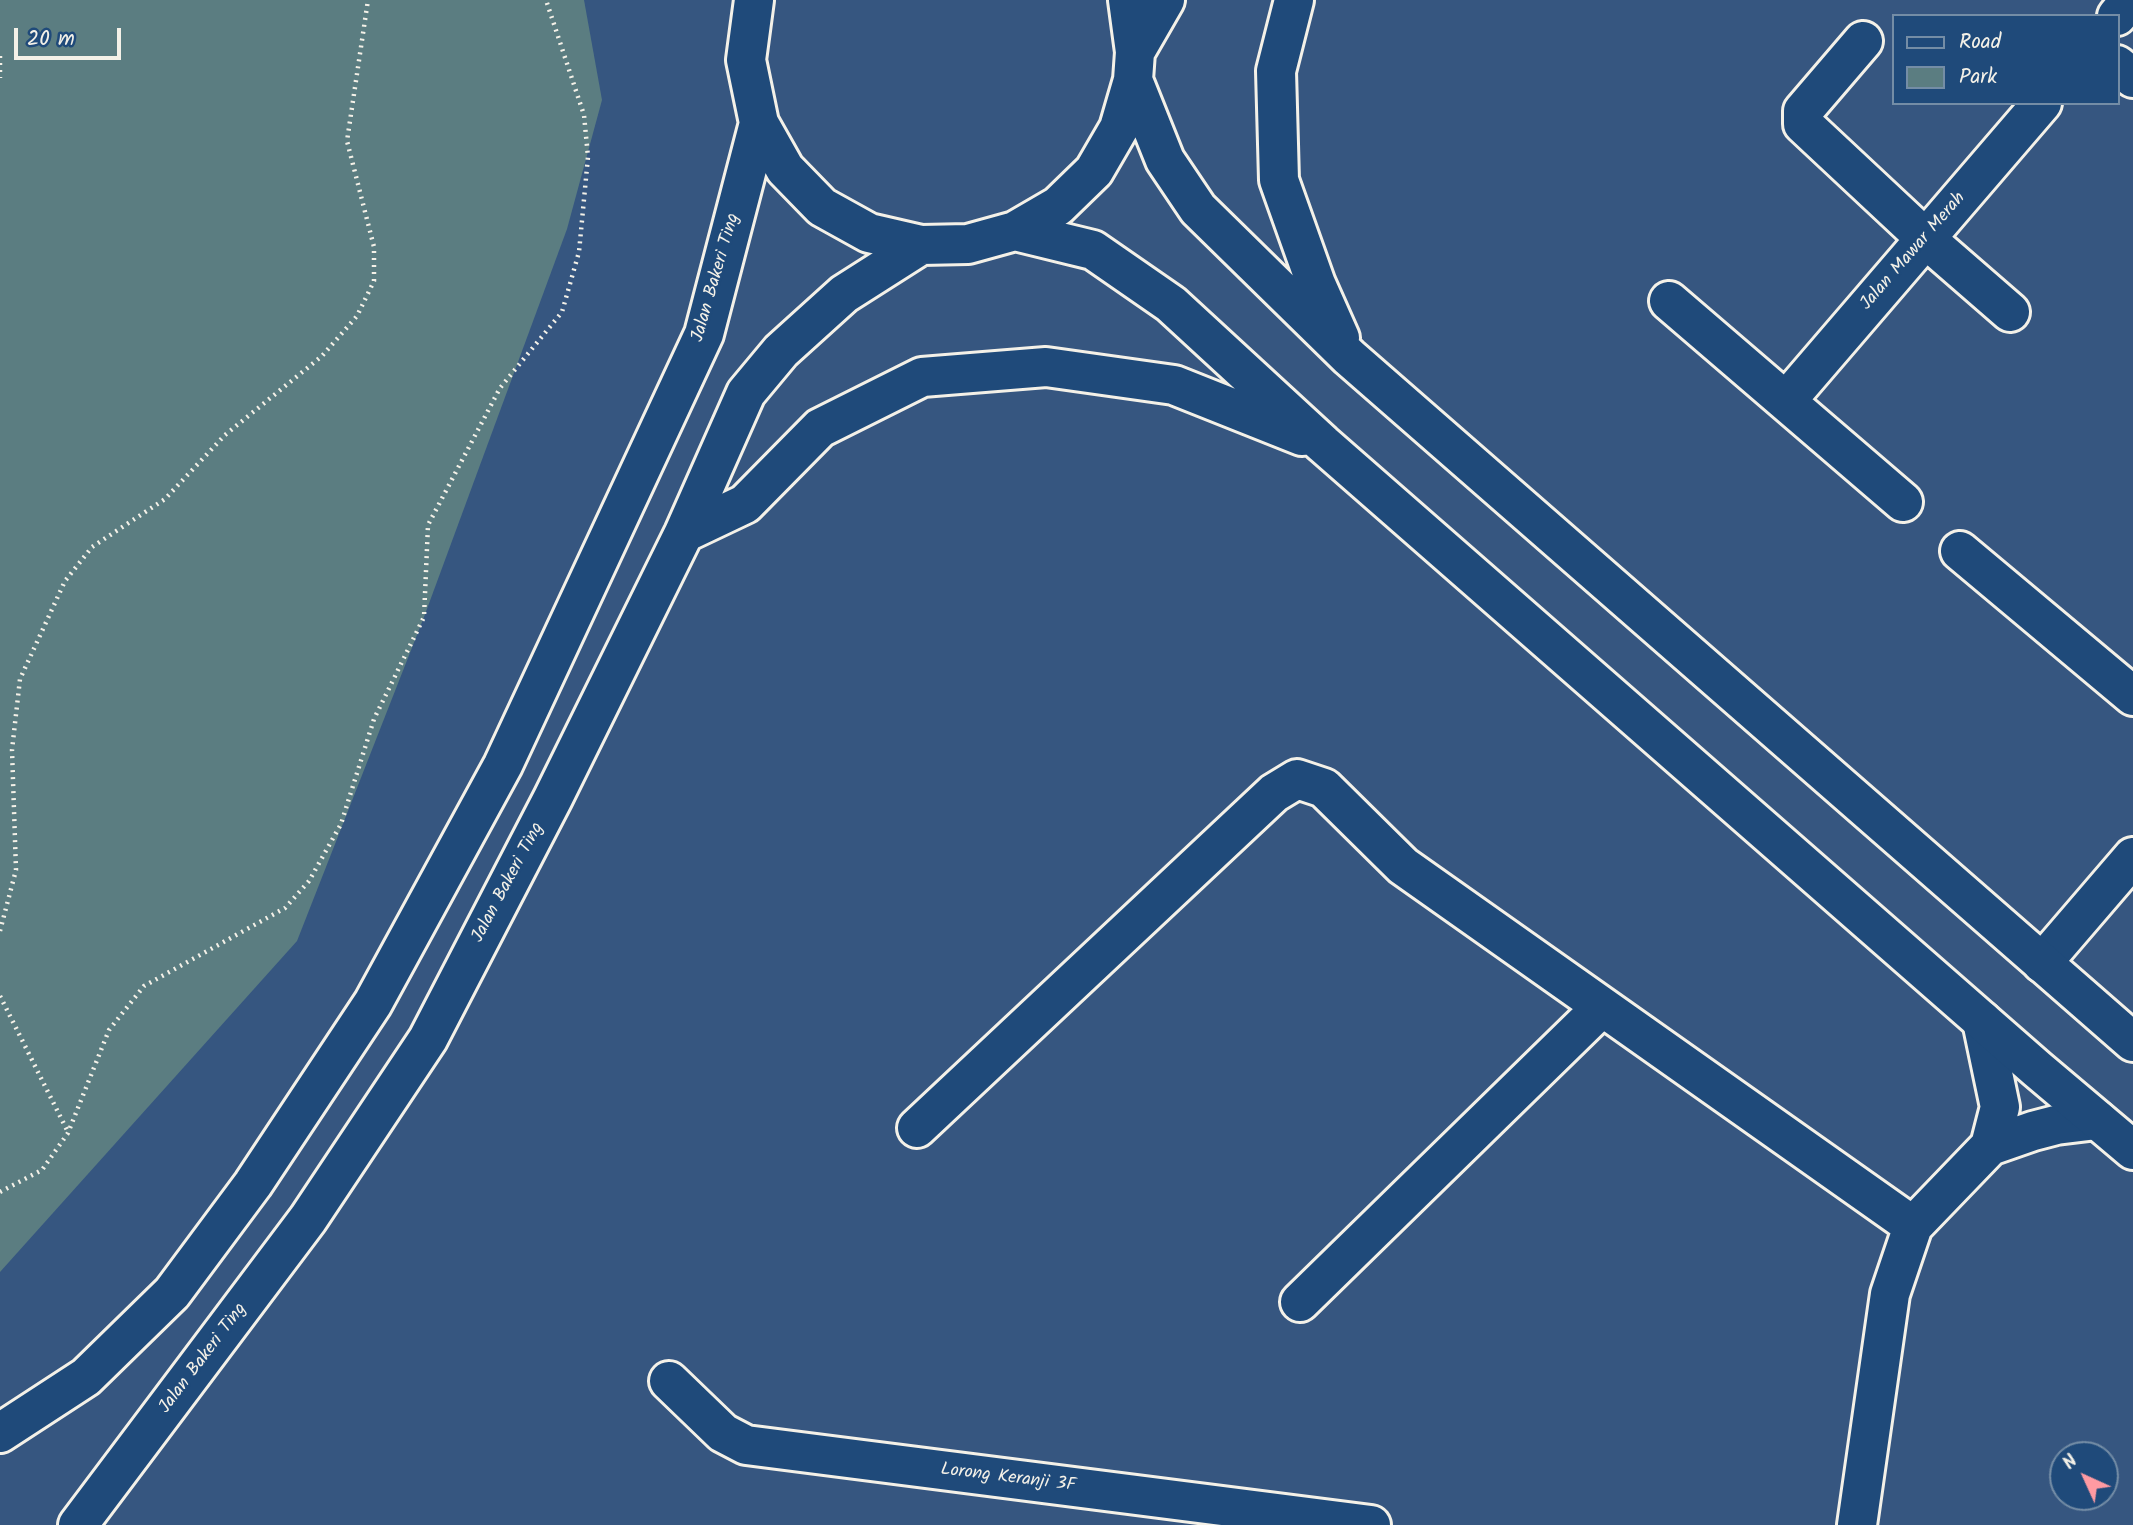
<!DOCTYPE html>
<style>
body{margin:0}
#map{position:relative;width:2133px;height:1525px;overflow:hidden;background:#365680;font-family:Kalam,sans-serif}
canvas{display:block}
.legend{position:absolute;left:1892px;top:14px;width:228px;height:91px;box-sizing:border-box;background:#1f4a7a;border:2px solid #748da6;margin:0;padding:9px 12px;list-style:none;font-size:21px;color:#f4f1e8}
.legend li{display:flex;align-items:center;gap:14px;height:35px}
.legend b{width:35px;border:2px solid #748da6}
.north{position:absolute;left:2049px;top:1441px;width:70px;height:70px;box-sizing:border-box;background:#1f4a7a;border:2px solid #748da6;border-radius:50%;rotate:315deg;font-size:19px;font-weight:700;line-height:28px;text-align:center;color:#f4f1e8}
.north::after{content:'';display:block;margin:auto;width:24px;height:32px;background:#ff9aa2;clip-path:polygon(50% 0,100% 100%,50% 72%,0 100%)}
.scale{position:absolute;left:14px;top:28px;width:107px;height:32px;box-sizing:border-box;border:4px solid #f4f1e8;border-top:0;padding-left:9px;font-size:21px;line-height:24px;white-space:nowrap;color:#f4f1e8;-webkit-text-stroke:5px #1f4a7a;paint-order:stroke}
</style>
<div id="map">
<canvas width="2133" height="1525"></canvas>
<ul class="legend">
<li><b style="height:9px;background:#1f4a7a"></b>Road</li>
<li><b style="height:19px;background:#5b7d81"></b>Park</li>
</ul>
<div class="north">N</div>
<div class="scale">20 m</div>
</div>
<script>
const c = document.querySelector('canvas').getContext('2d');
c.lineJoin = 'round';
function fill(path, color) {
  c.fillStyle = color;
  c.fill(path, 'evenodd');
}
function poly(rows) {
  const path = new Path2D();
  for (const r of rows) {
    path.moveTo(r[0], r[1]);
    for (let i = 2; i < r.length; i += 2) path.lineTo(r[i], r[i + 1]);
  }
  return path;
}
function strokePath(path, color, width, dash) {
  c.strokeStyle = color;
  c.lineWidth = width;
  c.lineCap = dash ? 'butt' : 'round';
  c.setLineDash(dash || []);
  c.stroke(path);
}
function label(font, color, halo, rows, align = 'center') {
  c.font = font + ' Kalam,sans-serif';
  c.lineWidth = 5;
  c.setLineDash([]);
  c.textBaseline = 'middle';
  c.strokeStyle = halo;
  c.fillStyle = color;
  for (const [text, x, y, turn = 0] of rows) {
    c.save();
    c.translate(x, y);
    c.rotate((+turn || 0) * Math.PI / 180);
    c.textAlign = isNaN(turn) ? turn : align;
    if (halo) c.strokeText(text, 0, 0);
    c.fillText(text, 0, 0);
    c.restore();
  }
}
fill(poly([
 [0,0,584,0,602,100,567,229,424,617,297,941,0,1272]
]), '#5b7d81');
const minor = poly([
 [2117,16,2130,0],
 [1863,41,1803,111,1803,124,1926,239,2010,312],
 [2117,65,2133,78],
 [1669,301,1903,502],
 [1786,401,2042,103],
 [1960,551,2133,696],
 [2042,963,2133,857],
 [1982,1021,2000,1107,1990,1146],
 [917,1128,1274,793,1297,779,1324,788,1403,866,1913,1226],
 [1300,1302,1602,1007],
 [669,1381,723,1433,746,1445,1371,1525],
 [1857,1525,1890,1294,1913,1226,1990,1146,2033,1131,2056,1125,2097,1120]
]);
const major = poly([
 [754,0,746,60,759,123,785,169,822,207,869,233,921,245,968,244,1015,231,1058,206,1094,171,1119,128,1133,80,1135,52,1128,0],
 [1294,0,1276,71,1279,180,1316,284,1340,338],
 [1135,52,1165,0],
 [1133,80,1165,160,1198,209,1349,357,2133,1042],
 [1015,231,1093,250,1171,304,1323,444,2037,1069,2133,1150],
 [684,533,745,504,820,428,922,377,1046,367,1174,385,1302,436],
 [0,1433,86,1377,172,1293,253,1184,373,1003,503,765,704,334,759,123],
 [78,1525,308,1219,428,1039,553,798,684,533,746,393,781,351,844,294,921,245]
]);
strokePath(minor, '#f4f1e8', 44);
strokePath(major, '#f4f1e8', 44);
strokePath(poly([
 [0,56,0,78],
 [0,931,16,870,12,750,20,679,65,581,92,547,165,499,225,435,322,356,357,316,374,281,374,247,347,141,368,0],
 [0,996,68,1132],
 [0,1192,42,1170,68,1133,109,1030,144,986,285,908,309,881,341,824,374,719,424,617,428,525,500,388,562,312,579,252,588,157,584,115,546,0]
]), '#f4f1e8', 4.5, [2, 5]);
strokePath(minor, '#1f4a7a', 38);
strokePath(major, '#1f4a7a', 38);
label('18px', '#f4f1e8', '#1f4a7a', [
 ["Jalan Mawar Merah",1914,252,-49],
 ["Jalan Bakeri Ting",717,278,-74],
 ["Jalan Bakeri Ting",509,883,-62],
 ["Jalan Bakeri Ting",204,1359,-53],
 ["Lorong Keranji 3F",1008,1479,7]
]);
</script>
